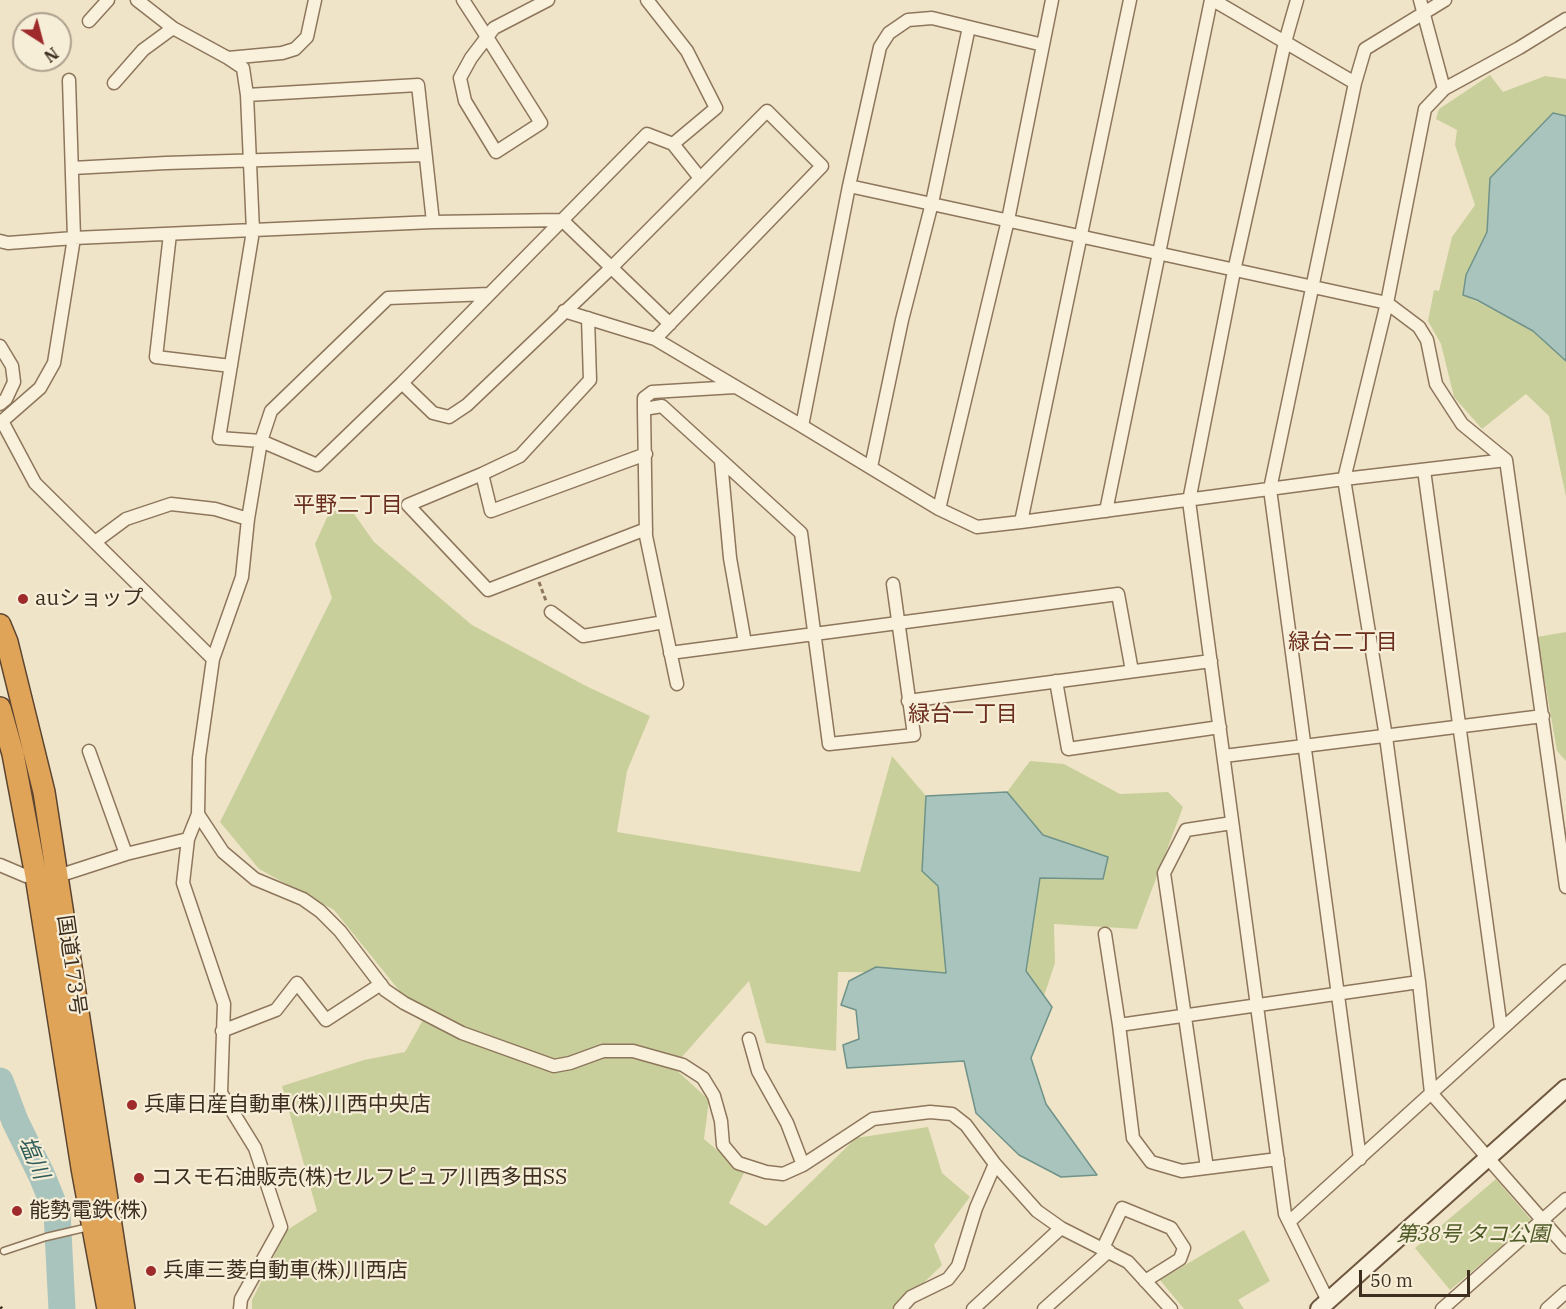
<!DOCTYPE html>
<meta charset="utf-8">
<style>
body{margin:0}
#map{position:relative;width:1566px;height:1309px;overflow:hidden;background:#f0e4c8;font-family:"IBM Plex Serif",serif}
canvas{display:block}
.north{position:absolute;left:12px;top:12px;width:60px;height:60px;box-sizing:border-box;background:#f7eed8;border:2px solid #ada18e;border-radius:50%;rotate:144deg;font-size:16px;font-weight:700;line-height:24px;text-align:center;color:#3d2e20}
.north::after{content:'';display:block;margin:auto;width:21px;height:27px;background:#9e2a2b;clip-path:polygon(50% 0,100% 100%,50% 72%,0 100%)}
.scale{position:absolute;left:1359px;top:1270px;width:111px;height:27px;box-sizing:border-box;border:3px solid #3d2e20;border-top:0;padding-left:8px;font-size:18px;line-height:21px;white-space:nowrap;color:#3d2e20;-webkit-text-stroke:4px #f7eed8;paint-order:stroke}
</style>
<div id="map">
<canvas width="1566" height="1309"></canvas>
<div class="north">N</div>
<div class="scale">50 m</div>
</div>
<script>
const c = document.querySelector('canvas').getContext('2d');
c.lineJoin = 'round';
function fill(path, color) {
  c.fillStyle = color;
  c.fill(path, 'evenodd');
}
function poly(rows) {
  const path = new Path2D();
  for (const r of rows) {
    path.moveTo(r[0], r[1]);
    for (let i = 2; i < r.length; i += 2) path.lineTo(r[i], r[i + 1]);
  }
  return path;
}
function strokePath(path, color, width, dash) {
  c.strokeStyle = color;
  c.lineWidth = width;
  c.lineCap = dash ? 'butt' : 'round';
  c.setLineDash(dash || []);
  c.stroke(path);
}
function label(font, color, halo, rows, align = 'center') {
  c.font = font + ' "IBM Plex Serif","Noto Sans JP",serif';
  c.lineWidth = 4.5;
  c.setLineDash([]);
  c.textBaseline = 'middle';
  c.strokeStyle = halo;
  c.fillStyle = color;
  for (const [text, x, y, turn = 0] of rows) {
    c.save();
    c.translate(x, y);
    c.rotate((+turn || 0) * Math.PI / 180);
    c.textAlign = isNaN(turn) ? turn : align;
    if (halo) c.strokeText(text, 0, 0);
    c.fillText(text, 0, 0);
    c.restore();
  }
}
fill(poly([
 [1490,75,1503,92,1545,76,1566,79,1566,116,1553,114,1490,178,1487,232,1466,275,1463,294,1533,331,1566,361,1566,497,1549,416,1526,394,1482,429,1454,397,1441,344,1428,321,1434,290,1439,291,1452,237,1475,205,1455,145,1457,130,1436,119,1439,109],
 [330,511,352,511,374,542,472,625,586,686,650,716,627,771,617,832,860,872,892,756,926,796,922,870,938,886,946,973,838,972,836,1051,766,1043,749,981,673,1067,709,1100,704,1139,744,1173,729,1203,766,1226,856,1138,928,1127,942,1173,970,1197,934,1245,942,1265,897,1309,252,1309,252,1300,287,1230,317,1211,282,1086,364,1060,405,1052,423,1020,334,910,259,869,220,822,332,598,315,544],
 [1566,632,1566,761,1557,751,1537,637],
 [1030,761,1064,764,1120,794,1168,792,1183,807,1137,929,1054,924,1055,963,1044,996,1026,971,1040,878,1102,879,1108,857,1043,835,1007,792],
 [1496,1179,1532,1221,1450,1290,1415,1248],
 [1244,1230,1270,1281,1238,1300,1244,1309,1184,1309,1160,1280]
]), '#c9cf9b');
const water = poly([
 [1553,113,1566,116,1566,361,1533,331,1477,300,1463,295,1466,275,1487,232,1490,178,1553,113],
 [1007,792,1043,835,1108,857,1103,879,1040,878,1026,971,1052,1007,1031,1058,1046,1104,1097,1175,1061,1177,1019,1155,976,1113,964,1061,847,1068,843,1045,859,1039,856,1010,841,1005,849,981,876,967,946,973,938,886,922,871,926,796,1007,792]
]);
fill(water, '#a9c4bc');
strokePath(water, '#6f938a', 1.5);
strokePath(poly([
 [0,1081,15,1121,42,1176,57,1213,62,1309]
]), '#a9c4bc', 27);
const lane = poly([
 [4,1251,46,1237,89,1227]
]);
const street = poly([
 [463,0,487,37,541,123,496,152,465,101,460,78,471,58,487,37,494,28,548,0],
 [647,0,687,51,716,108,673,144],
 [1130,0,1021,522,1344,479,1506,460],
 [1213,0,1355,83,1365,49,1445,0],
 [1297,0,1285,42,1234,271,1189,501,1285,1214,1328,1301],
 [1420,0,1444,89,1425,109,1387,303,1344,479,1386,737,1419,982,1431,1093,1566,1247],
 [89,21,108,0],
 [173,28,228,58,243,68,247,95],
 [228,58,282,53,295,49,307,37,315,0],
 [114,83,143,50,173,28,137,0],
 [1355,83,1270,489,1360,1159],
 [1444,89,1519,48,1566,19],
 [72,168,166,163,425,155],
 [849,186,880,47,889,33,908,20,932,18,1043,45],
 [170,234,156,357,231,366],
 [0,241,8,243,74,238,69,80],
 [564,311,655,339,802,426],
 [588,318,590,380,520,456,482,474,408,505,488,590,646,529],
 [655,339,822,166,767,111,611,268,467,405,449,417,433,413,402,383,647,134,673,144,700,178],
 [0,346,12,366,14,382,6,399,0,404],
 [402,383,317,465,261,441,219,438,253,231,247,95,418,85,433,222,562,220,670,324],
 [644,409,644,398,652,392,735,387],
 [2,421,35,483,213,659],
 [0,423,40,388,54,363,74,238,433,222],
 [721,461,730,558,745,643],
 [871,467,902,320,932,203,969,27],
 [1424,470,1501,1028],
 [482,474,491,511,646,454],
 [939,509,802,426,849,186,1387,303,1419,327,1427,340,1436,384,1462,424,1506,460,1566,887],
 [1106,511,1211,0],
 [1021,522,977,527,939,509,1008,220,1052,0],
 [95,542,126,519,171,504,215,509,248,519],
 [551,612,583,636,664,622],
 [670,653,1118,594,1132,671],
 [1056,681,1068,749,1220,727],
 [677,684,646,536,644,409,662,406,801,533,829,744,914,735,893,584],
 [908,701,1211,661],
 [89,751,126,854],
 [1224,756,1543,716],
 [198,814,223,852,255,879,303,899,320,911,340,931,385,990,404,1003,462,1033,554,1066,570,1063,603,1051,633,1051,683,1065,703,1078,714,1096,721,1121,723,1145,738,1163,766,1172,783,1174,803,1165],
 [0,865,26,876,58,876,126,854,188,839],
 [1105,934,1119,1025],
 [222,1031,276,1010,297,983,326,1020,381,984],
 [749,1039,758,1071,787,1123,803,1165,873,1119,930,1112,952,1114,966,1125,995,1164,1037,1211,1061,1228],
 [1278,1159,1182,1171,1151,1162,1133,1138,1119,1025,1419,982],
 [1207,1168,1164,873,1186,830,1232,823],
 [1289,1222,1566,971],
 [1103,1248,1122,1208,1171,1228,1184,1248,1180,1259,1145,1281],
 [240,1309,241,1299,281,1227,255,1148,221,1093,224,1004,183,883,188,839,198,814,199,758,213,659,242,577,248,519,261,441,271,411,388,298,489,294],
 [900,1309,911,1297,948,1279,958,1266,976,1208,995,1164],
 [973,1309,1061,1228,1128,1262,1171,1309],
 [1044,1309,1109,1251],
 [1442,1309,1566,1199],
 [1547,1309,1566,1292]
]);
const secondary = poly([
 [1319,1309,1566,1088]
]);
const highway = poly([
 [0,625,7,642,44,792,124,1309],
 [0,708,13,754,36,876,82,1168,108,1309]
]);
strokePath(lane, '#8d765c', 9);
strokePath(street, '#8d765c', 15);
strokePath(secondary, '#6f573f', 20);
strokePath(highway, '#5b4430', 24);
strokePath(poly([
 [539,582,546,601]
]), '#8d765c', 3, [4.5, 3]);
strokePath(lane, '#faf1dc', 6);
strokePath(street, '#faf1dc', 12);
strokePath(secondary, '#faf1dc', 16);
strokePath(highway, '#e0a458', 21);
strokePath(poly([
 [0,1307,1,1309]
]), '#3d2e20', 4.5, [10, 10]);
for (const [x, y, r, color] of [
 [23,599,6,"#9e2a2b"],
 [132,1105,6,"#9e2a2b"],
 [139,1178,6,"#9e2a2b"],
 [17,1211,6,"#9e2a2b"],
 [151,1271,6,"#9e2a2b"]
]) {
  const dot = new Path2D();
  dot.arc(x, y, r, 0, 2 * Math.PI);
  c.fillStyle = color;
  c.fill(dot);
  strokePath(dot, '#f7eed8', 2);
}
label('21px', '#3d2e20', '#f7eed8', [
 ["auショップ",35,599],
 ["兵庫日産自動車(株)川西中央店",144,1105],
 ["コスモ石油販売(株)セルフピュア川西多田SS",151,1178],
 ["能勢電鉄(株)",29,1211],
 ["兵庫三菱自動車(株)川西店",163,1271]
], 'left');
label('21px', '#3d2e20', '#f7eed8', [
 ["国道173号",71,965,82]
]);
label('italic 21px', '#4d5a26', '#f7eed8', [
 ["第38号 タコ公園",1473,1235]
]);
label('22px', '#6b2e1e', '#f7eed8', [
 ["平野二丁目",348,506],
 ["緑台二丁目",1343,643],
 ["緑台一丁目",963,715]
]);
label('italic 22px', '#2f5d5a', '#f7eed8', [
 ["塩川",33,1158,67]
]);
</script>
